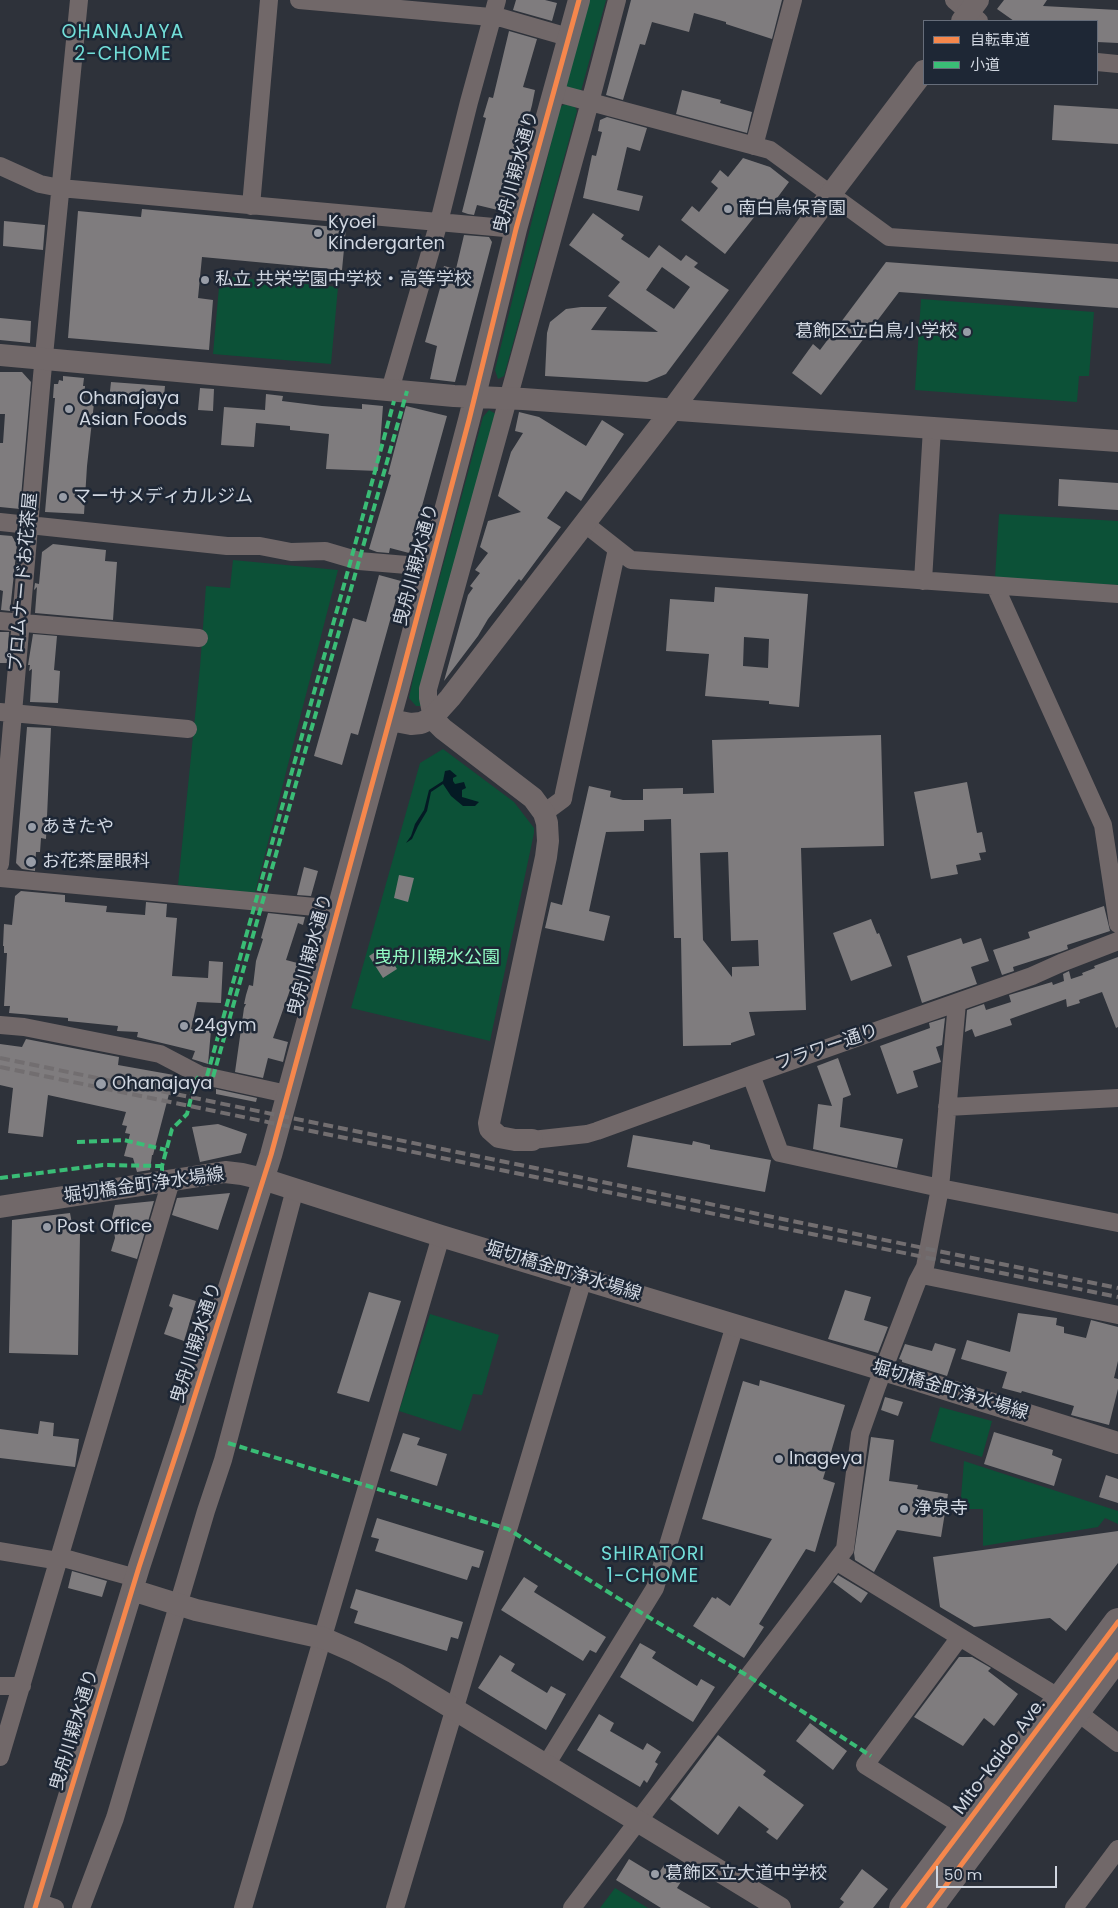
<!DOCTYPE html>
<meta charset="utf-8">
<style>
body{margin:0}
#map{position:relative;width:1118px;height:1908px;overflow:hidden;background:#2e323a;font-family:Poppins,"Noto Sans JP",sans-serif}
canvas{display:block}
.legend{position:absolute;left:923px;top:20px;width:175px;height:65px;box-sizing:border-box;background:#1e2735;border:1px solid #666d7a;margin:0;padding:6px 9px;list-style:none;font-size:15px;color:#d1d7e1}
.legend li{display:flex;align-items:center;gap:10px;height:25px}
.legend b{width:25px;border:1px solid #666d7a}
.scale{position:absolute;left:936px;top:1866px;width:121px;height:22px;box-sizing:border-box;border:2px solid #d1d7e1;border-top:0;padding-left:6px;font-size:15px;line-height:18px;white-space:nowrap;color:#d1d7e1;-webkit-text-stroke:4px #1e2735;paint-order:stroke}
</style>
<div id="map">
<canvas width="1118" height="1908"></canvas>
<ul class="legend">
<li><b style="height:6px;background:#f5874c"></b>自転車道</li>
<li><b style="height:6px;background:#3abd76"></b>小道</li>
</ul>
<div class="scale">50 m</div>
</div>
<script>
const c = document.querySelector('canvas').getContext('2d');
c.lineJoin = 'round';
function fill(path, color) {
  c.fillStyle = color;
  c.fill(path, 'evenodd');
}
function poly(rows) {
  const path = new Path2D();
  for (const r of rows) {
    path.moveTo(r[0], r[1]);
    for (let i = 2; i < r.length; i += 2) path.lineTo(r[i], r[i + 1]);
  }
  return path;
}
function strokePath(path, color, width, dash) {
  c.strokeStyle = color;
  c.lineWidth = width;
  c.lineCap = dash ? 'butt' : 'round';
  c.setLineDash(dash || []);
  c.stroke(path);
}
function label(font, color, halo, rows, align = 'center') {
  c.font = font + ' Poppins,"Noto Sans JP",sans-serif';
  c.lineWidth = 5;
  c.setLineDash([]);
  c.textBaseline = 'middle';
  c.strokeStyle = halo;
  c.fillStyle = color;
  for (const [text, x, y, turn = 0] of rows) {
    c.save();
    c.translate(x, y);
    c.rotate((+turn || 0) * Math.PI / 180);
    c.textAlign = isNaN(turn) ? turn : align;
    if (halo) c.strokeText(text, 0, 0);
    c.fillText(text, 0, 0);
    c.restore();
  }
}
fill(poly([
 [588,0,606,0,581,91,568,91,565,85],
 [565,104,575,107,577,111,504,376,498,379,495,370,560,107],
 [220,276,338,287,331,364,213,354],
 [921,299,1094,312,1089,376,1079,376,1077,402,915,390],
 [489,410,496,414,423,706,416,706,409,698,415,669,483,417],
 [999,514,1118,521,1118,585,995,578],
 [233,560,338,570,255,893,178,885,200,667,206,586,230,588],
 [443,749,514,802,534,828,534,833,490,1041,351,1008,420,763],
 [430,1314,499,1335,482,1395,473,1394,461,1431,399,1411],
 [940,1407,992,1421,982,1457,930,1441],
 [964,1461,1118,1511,1118,1524,1105,1518,1098,1527,983,1546,983,1509,960,1509],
 [615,1888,648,1908,600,1908]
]), '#0c5137');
fill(poly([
 [450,770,457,776,453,778,453,781,455,784,464,782,466,788,462,790,462,797,479,802,475,806,463,806,451,796,443,784,431,792,427,811,418,826,412,839,406,843,411,836,415,824,424,810,429,790,443,781,445,771]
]), '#041a24');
fill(poly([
 [516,0,545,0,557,3,552,21,513,10],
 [631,0,782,0,772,39,726,24,726,22,694,13,689,32,652,22,645,45,640,44,623,100,606,95],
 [1004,0,1047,0,1043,6,1118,10,1118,43,1097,42,1097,21,1014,21,997,9],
 [509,31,537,39,523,87,535,90,532,105,527,124,525,123,502,211,477,205,474,215,468,214,462,212,486,118,483,117,489,97,493,98],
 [682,90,721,100,720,103,752,112,747,133,676,114],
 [1054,105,1118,109,1118,144,1052,140],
 [607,117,647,128,640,151,627,147,617,190,643,196,639,211,583,198,592,155,596,156,602,132,598,131,600,120],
 [743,158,770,167,789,182,766,213,759,211,725,254,681,220,692,206,699,212,718,188,711,182,720,170,728,177],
 [142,209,346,228,342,270,202,257,198,298,213,300,209,350,68,338,78,211,141,217],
 [593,213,624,235,621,239,649,258,659,245,681,261,686,255,698,263,694,267,729,290,666,374,647,382,545,376,547,333,550,322,566,309,581,307,607,307,591,330,658,332,608,296,620,282,569,245],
 [662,267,690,287,674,309,646,290],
 [4,221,45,225,43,250,3,246],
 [464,235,489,237,492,242,455,382,430,379,437,346,425,342,442,281,440,281,444,266,456,269],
 [886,262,1118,279,1118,308,899,292,821,395,792,373,813,344,820,350],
 [0,318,31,321,30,343,0,340],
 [0,372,22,372,31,382,20,509,0,507,0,443,3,443,5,414,0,414],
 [63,376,84,378,83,386,85,386,84,403,94,403,87,466,84,514,45,512,55,398,53,398,54,384,58,384,59,380,63,381],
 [111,382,165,386,163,406,109,400],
 [200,388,214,389,213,411,198,410],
 [266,394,283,396,282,401,322,406,362,409,362,404,383,406,378,471,326,469,329,434,290,430,290,426,256,423,254,447,221,445,224,407,265,410],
 [406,406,447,416,409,553,390,548,389,553,377,552,369,549,391,475,388,474],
 [519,412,539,417,586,446,602,420,624,434,581,501,566,491,547,518,561,527,521,581,519,579,488,619,478,636,444,681,468,595,473,588,470,586,480,573,475,570,488,553,480,547,488,521,521,512,498,496,511,452,523,433,515,431],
 [1059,479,1118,483,1118,510,1058,506],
 [0,535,12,536,17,545,10,611,1,610,3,591,0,590],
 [53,544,106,550,105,561,117,562,113,620,35,613,37,587,34,590,35,583,39,584,42,552],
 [379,575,401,581,358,735,351,733,342,765,314,756,353,618,366,622],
 [715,587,808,594,799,707,769,704,769,701,705,696,709,654,666,651,670,599,714,602],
 [744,637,769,639,768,668,743,666],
 [0,632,9,632,7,663,0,663],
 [33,634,57,636,54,670,60,671,58,703,30,702,32,669,29,671,30,665,28,665],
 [27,727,51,728,46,839,41,838,40,852,36,852,35,871,22,869,16,863],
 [881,735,884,846,801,848,806,1010,749,1012,755,1035,731,1043,731,1045,683,1046,681,938,674,938,671,819,644,820,644,831,606,832,589,911,610,916,604,941,545,928,551,902,562,905,589,786,611,791,610,797,623,800,643,800,643,789,683,788,683,794,714,793,712,740],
 [728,852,731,941,758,940,759,966,732,967,732,977,703,940,700,853],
 [967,782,977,833,982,832,986,852,979,853,981,860,956,865,958,874,931,879,914,792],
 [304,867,318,871,311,896,297,895],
 [399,875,414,878,408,902,394,898],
 [21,891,65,895,65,902,107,906,106,912,145,915,146,902,167,904,166,917,177,918,172,976,208,978,209,961,223,962,221,1003,197,1002,191,1029,211,1030,208,1064,192,1059,195,1051,137,1037,138,1032,117,1031,118,1026,68,1021,68,1018,9,1013,10,1006,4,1006,7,953,4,953,4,946,3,946,4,924,12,925,15,896],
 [1104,906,1110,931,1067,945,1068,949,1060,952,1013,967,1014,971,1002,975,993,950,1030,938,1028,932],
 [268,913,305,917,303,925,298,923,286,960,309,966,301,994,290,990,273,1038,288,1042,283,1062,268,1058,263,1078,235,1072,244,1008,246,1004,244,1004,246,995,249,985,253,986,256,961,263,939,261,938],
 [871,919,877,934,879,933,892,966,851,981,833,933],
 [961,938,963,944,981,938,989,961,971,967,977,984,922,1003,907,956],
 [383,947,397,969,383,978,369,956],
 [1118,957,1118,1027,1116,1028,1102,992,1079,1000,1080,1003,1067,1007,1066,999,1010,1019,1012,1025,975,1037,972,1029,965,1032,967,1010,984,1004,986,1010,1011,1002,1009,995,1052,982,1053,985,1064,981,1063,974,1069,971,1071,979,1083,975,1082,973,1095,968,1094,966],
 [945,1018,942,1045,936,1047,941,1062,913,1071,918,1087,897,1094,880,1046,930,1028,929,1023],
 [26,1039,119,1057,118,1065,174,1075,153,1155,152,1155,150,1170,137,1172,133,1158,124,1156,130,1134,125,1133,127,1126,122,1125,126,1112,48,1095,43,1137,8,1133,13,1088,0,1085,0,1044,22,1047],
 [838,1058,851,1095,843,1098,840,1127,903,1139,897,1168,813,1149,818,1104,832,1106,817,1066],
 [216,1089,257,1098,256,1102,216,1094],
 [218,1124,247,1134,241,1153,200,1162,192,1127],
 [633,1135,692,1145,693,1141,710,1145,710,1149,771,1160,765,1192,627,1167],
 [230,1193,218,1230,172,1215,177,1198],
 [154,1201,137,1259,111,1251,115,1238,112,1218,115,1205],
 [70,1213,74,1234,80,1234,78,1355,9,1353,12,1220],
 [845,1290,871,1297,864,1320,888,1327,878,1353,828,1339],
 [369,1292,401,1301,369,1402,337,1393],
 [173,1294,196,1301,184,1341,164,1334,173,1308,169,1306],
 [1018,1313,1057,1318,1056,1325,1064,1327,1064,1333,1086,1338,1091,1320,1118,1327,1118,1361,1114,1378,1118,1379,1118,1389,1109,1425,1071,1415,1074,1406,1022,1391,1021,1393,1002,1388,1007,1372,961,1359,967,1340,1010,1352],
 [935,1343,956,1349,947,1376,902,1362,902,1360,899,1359,905,1344,932,1351],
 [760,1380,845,1405,823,1479,835,1483,815,1552,806,1549,759,1624,764,1627,744,1658,693,1626,712,1597,716,1599,717,1597,730,1606,772,1539,702,1519,743,1381,759,1386],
 [885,1397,903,1402,898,1416,881,1410],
 [40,1421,54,1423,53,1436,79,1439,75,1467,0,1458,0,1429,38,1434],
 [994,1432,1053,1450,1052,1455,1062,1459,1054,1486,984,1464],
 [403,1433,420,1438,417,1445,447,1454,437,1486,390,1471],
 [871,1437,894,1440,889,1481,918,1485,917,1489,948,1494,941,1537,897,1530,874,1572,855,1560,854,1553],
 [1106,1475,1118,1479,1118,1503,1099,1497],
 [377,1518,484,1551,479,1568,472,1566,467,1580,375,1551,379,1539,371,1537],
 [1118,1531,1118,1563,1066,1631,1050,1618,974,1627,940,1607,933,1557],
 [72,1571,107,1581,102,1597,68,1588],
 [838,1575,868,1593,861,1603,833,1582],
 [524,1577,538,1586,534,1592,606,1637,596,1653,590,1650,583,1661,501,1610],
 [356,1589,463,1622,458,1639,451,1637,447,1651,354,1623,358,1611,350,1608],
 [640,1643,656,1652,652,1658,697,1686,701,1679,715,1687,693,1722,620,1677],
 [500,1655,515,1664,511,1671,547,1693,551,1686,566,1694,546,1730,478,1688],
 [959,1657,972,1657,991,1668,988,1671,1018,1694,994,1726,984,1718,963,1746,914,1717],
 [599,1714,614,1723,610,1731,643,1750,647,1743,661,1752,655,1762,658,1764,647,1783,644,1780,640,1787,577,1750],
 [810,1723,847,1751,833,1770,796,1741],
 [718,1735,766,1771,763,1775,804,1805,777,1840,766,1832,769,1829,739,1806,718,1835,670,1799],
 [629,1859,657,1876,664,1865,684,1877,677,1888,711,1908,661,1908,616,1880],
 [862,1869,888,1889,873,1908,839,1908,844,1902,840,1899]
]), '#7f7c7e');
strokePath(poly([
 [299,0,502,18,568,37],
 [954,0,979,21],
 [1097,62,1118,64],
 [553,92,770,150,889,237,1118,253],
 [754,146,793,0],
 [0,166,40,184,60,188,516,229],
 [251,206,269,0],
 [390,390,439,222,469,102,497,0],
 [0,522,227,546,260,546,291,552,325,551,359,561,431,567],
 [584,523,631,560,1118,594],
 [923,581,932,428],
 [995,586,1103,825,1118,924],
 [0,621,199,638],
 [0,712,188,729],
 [432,718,428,698,428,689,590,102,617,0],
 [544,813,563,799,564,793,617,549],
 [0,864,42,376,79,0],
 [0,878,337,909],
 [0,1025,24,1027,160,1054,200,1075,287,1094],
 [751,1075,780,1153,940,1188,1118,1223],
 [947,1107,1118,1098],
 [532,1140,587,1134,597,1131,751,1075,1032,976,1061,963,1118,941],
 [922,1275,1118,1315],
 [0,1551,59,1561],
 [60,1557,136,1578],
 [836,1561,1061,1699],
 [960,1637,865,1765,964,1827],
 [0,1686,22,1686],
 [1076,1711,1118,1743],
 [0,1757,171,1181],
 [546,1765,655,1588,735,1325],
 [37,1902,55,1908],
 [81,1908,115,1818,206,1511,223,1460,295,1189],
 [243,1908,441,1236],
 [395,1908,583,1279],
 [572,1908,845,1549,860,1434,877,1386,917,1282,925,1267,940,1188,957,1003],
 [1074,1908,1118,1849]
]), '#716869', 18);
strokePath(poly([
 [962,21,978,0],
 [0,355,454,396,523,399,1118,441],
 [432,718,443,729,533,798,544,813,547,823,548,841,546,857,489,1123,490,1129,499,1137,515,1140,532,1140],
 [390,720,411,724,421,723,432,718,450,698,672,410,830,195,924,71],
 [0,1207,225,1172,242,1174,263,1179,441,1236,916,1380,1118,1443],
 [132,1590,196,1610,323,1638,355,1652,395,1673,780,1908],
 [35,1908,139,1567,184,1430,271,1155,398,689,469,420,516,229,579,0]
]), '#716869', 22);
strokePath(poly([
 [903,1908,1118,1622],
 [929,1908,1118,1655]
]), '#70686a', 28);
strokePath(poly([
 [0,1058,1118,1288],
 [0,1067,1118,1297]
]), '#726e70', 4, [10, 5]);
strokePath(poly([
 [207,1076,349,567,394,401],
 [213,1077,407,391],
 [77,1142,124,1140,166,1150],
 [0,1178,103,1165,162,1166],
 [162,1183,162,1166,172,1129,187,1114,195,1082,200,1075],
 [228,1443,508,1529,640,1612,748,1676,871,1756]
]), '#3abd76', 4, [8, 4]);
strokePath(poly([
 [35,1908,139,1567,184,1430,271,1155,398,689,469,420,516,229,579,0],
 [903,1908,1118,1622],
 [929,1908,1118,1655]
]), '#f5874c', 5);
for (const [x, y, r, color] of [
 [728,209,5,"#989da7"],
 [318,233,5,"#989da7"],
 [205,280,5,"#989da7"],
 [967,332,5,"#989da7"],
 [69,409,5,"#989da7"],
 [63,497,5,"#989da7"],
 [32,827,5,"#989da7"],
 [31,862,6,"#989da7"],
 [184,1026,5,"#989da7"],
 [101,1084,6,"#989da7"],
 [47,1227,5,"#989da7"],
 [779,1459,5,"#989da7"],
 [904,1509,5,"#989da7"],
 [655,1874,5,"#989da7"]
]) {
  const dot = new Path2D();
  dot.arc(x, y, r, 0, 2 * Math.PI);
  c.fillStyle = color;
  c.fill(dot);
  strokePath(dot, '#1e2735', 2);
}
label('18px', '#d1d7e1', '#1e2735', [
 ["曳舟川親水通り",517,172,-75],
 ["曳舟川親水通り",417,565,-75],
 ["プロムナードお花茶屋",24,582,-85],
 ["曳舟川親水通り",311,955,-75],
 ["フラワー通り",827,1048,-19],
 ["堀切橋金町浄水場線",144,1186,-8],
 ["堀切橋金町浄水場線",563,1272,17],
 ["曳舟川親水通り",197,1343,-72],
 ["堀切橋金町浄水場線",950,1391,17],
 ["曳舟川親水通り",75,1730,-73],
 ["Mito-kaido Ave.",1000,1757,-53]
]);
label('18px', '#d1d7e1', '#1e2735', [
 ["南白鳥保育園",738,209],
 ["Kyoei",328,223],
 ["Kindergarten",328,244],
 ["私立 共栄学園中学校・高等学校",215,280],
 ["葛飾区立白鳥小学校",957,332,"right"],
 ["Ohanajaya",79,399],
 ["Asian Foods",79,420],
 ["マーサメディカルジム",73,497],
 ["あきたや",42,827],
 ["お花茶屋眼科",42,862],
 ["24gym",194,1026],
 ["Ohanajaya",112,1084],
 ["Post Office",57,1227],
 ["Inageya",789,1459],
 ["浄泉寺",914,1509],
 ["葛飾区立大道中学校",665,1874]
], 'left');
label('18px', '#91fbc3', '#1e2735', [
 ["曳舟川親水公園",437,958]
]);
c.letterSpacing = '1px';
label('19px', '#72ded8', '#1e2735', [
 ["OHANAJAYA",123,33],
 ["2-CHOME",123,55],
 ["SHIRATORI",653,1555],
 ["1-CHOME",653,1577]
]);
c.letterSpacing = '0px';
</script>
